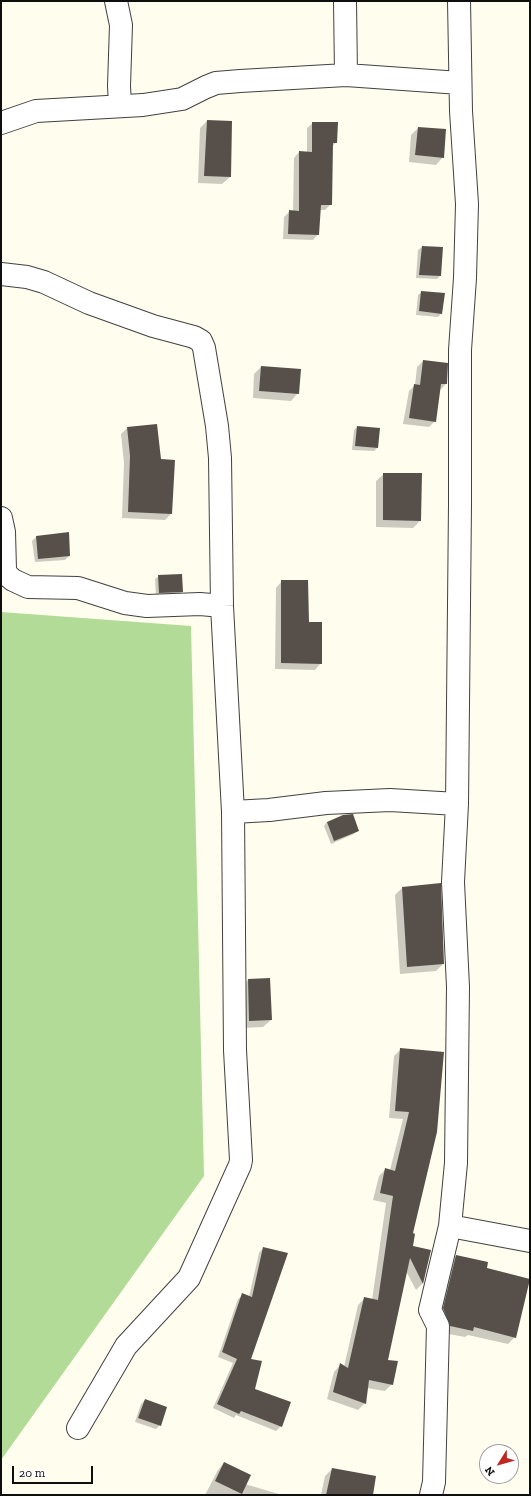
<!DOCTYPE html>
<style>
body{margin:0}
#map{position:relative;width:531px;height:1496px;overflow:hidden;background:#fffdee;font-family:"Zilla Slab",serif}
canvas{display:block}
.frame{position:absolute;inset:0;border:2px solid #0e0e0e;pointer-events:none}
.north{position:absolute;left:479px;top:1444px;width:40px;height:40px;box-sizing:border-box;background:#fff;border:1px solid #9f9f9f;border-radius:50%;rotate:233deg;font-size:11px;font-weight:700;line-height:16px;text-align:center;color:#0e0e0e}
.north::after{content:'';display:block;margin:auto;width:14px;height:18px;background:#c02723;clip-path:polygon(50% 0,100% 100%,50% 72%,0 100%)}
.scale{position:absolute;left:12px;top:1466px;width:81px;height:18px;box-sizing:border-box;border:2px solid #0e0e0e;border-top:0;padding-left:5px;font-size:12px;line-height:14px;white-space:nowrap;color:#0e0e0e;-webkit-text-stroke:3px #fff;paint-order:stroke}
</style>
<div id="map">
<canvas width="531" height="1496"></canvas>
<div class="frame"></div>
<div class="north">N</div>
<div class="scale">20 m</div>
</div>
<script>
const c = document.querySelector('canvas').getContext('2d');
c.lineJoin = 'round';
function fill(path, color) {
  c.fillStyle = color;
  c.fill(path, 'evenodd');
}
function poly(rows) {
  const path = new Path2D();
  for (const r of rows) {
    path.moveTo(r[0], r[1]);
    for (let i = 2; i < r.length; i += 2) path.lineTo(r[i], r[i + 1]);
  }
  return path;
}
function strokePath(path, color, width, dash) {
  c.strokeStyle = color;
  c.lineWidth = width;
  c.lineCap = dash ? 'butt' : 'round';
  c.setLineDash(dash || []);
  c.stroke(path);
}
fill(poly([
 [1,612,191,626,204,1176,1,1460]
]), '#b1db96');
fill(poly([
 [207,121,231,122,230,177,222,184,198,183,200,128],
 [313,123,336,142,332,147,331,204,325,210,320,210,318,234,313,240,283,239,284,217,290,211,293,212,294,158,299,152,307,153,307,128],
 [418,128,445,130,443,157,436,165,409,162,411,135],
 [422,247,442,248,440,276,437,279,416,278,418,250],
 [422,292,441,314,438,317,416,315,418,295],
 [423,361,446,384,440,390,435,421,429,427,403,424,409,391,415,385,417,367],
 [261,367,298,393,291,401,253,398,254,374],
 [156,425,160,460,171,514,165,520,122,518,124,463,121,434,127,428],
 [357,427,377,448,374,451,352,450,354,430],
 [384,474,420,521,413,528,376,527,376,481],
 [68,533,69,556,65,560,35,562,32,541,36,537],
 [159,576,182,592,179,595,156,596,155,579],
 [282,581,308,623,321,663,315,670,275,669,276,588],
 [327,822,358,830,354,834,331,844,324,826],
 [402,888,443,964,436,971,400,974,395,895],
 [269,979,271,1020,263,1027,242,1028,241,987,248,980],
 [401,1049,443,1053,411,1234,412,1247,430,1251,422,1284,416,1290,406,1271,387,1361,392,1384,385,1391,367,1388,365,1403,358,1410,327,1399,334,1372,340,1365,344,1367,358,1305,365,1298,372,1300,386,1203,373,1200,379,1176,386,1169,390,1170,403,1119,389,1118,394,1056],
 [263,1248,250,1359,253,1389,281,1426,276,1431,236,1415,234,1418,213,1408,233,1363,218,1357,238,1299,243,1295,249,1297,259,1253],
 [456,1256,486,1269,515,1337,508,1344,468,1335,465,1337,443,1333,436,1316,449,1264],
 [145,1400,160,1425,156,1429,135,1422,141,1404],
 [224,1463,245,1484,282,1495,205,1495,218,1470],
 [332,1469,372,1495,321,1495,325,1476]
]), '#0003');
fill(poly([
 [207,120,232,121,231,177,204,176],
 [312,122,338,122,337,143,333,143,332,205,321,205,319,235,288,234,289,210,299,211,299,151,312,152],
 [418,127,446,129,444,158,415,155],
 [422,246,443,247,441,276,419,275],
 [421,291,445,293,442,314,419,311],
 [423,360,448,363,447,384,441,384,436,422,409,418,414,384,420,385],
 [261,366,301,369,299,394,259,391],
 [157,424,161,459,175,460,172,514,128,512,130,456,127,427],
 [357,426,380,428,378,448,355,446],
 [383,473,422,473,421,521,383,520],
 [69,532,70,556,38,559,36,536],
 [182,574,183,592,159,593,158,575],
 [281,580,308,580,309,622,322,622,322,664,281,663],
 [353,814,359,831,334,841,327,822,343,815],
 [441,883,444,964,407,967,402,887],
 [270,978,272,1020,249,1021,248,979],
 [400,1048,444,1052,437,1132,413,1233,415,1234,413,1246,431,1250,423,1284,410,1258,388,1360,398,1361,393,1385,369,1380,366,1404,333,1392,340,1363,348,1368,364,1297,378,1300,393,1196,380,1193,385,1168,395,1171,409,1112,395,1111],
 [263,1247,288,1253,251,1359,262,1361,255,1389,291,1402,282,1427,241,1411,239,1414,217,1404,237,1359,222,1352,242,1293,252,1297],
 [456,1255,488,1262,487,1268,530,1279,516,1338,474,1327,473,1331,450,1326,443,1308],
 [145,1399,167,1407,161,1426,138,1418],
 [224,1462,251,1475,242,1494,215,1481],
 [332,1468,376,1476,373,1495,326,1495]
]), '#57504a');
const minor = poly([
 [116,1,121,25,119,86,120,105],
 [345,1,346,75],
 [1,123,36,111,143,105,182,99,206,87,216,83,240,81,346,75,460,83],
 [1,274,27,277,44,282,89,303,153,326,194,337,201,341,204,348,217,426,220,458,222,606,233,812,235,1050,241,1160,240,1165,189,1278,126,1346,78,1428],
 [1,518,4,532,5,569,7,575,13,580,28,587,78,588,125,603,147,606,200,604,222,606],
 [233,812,269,810,326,803,390,800,457,804],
 [450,1226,530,1241],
 [431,1495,434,1482,438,1326,430,1310,450,1226,456,1163,458,987,453,882,457,804,460,504,460,350,465,278,467,204,461,111,459,1]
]);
strokePath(minor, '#414141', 24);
strokePath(minor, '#fff', 22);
</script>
